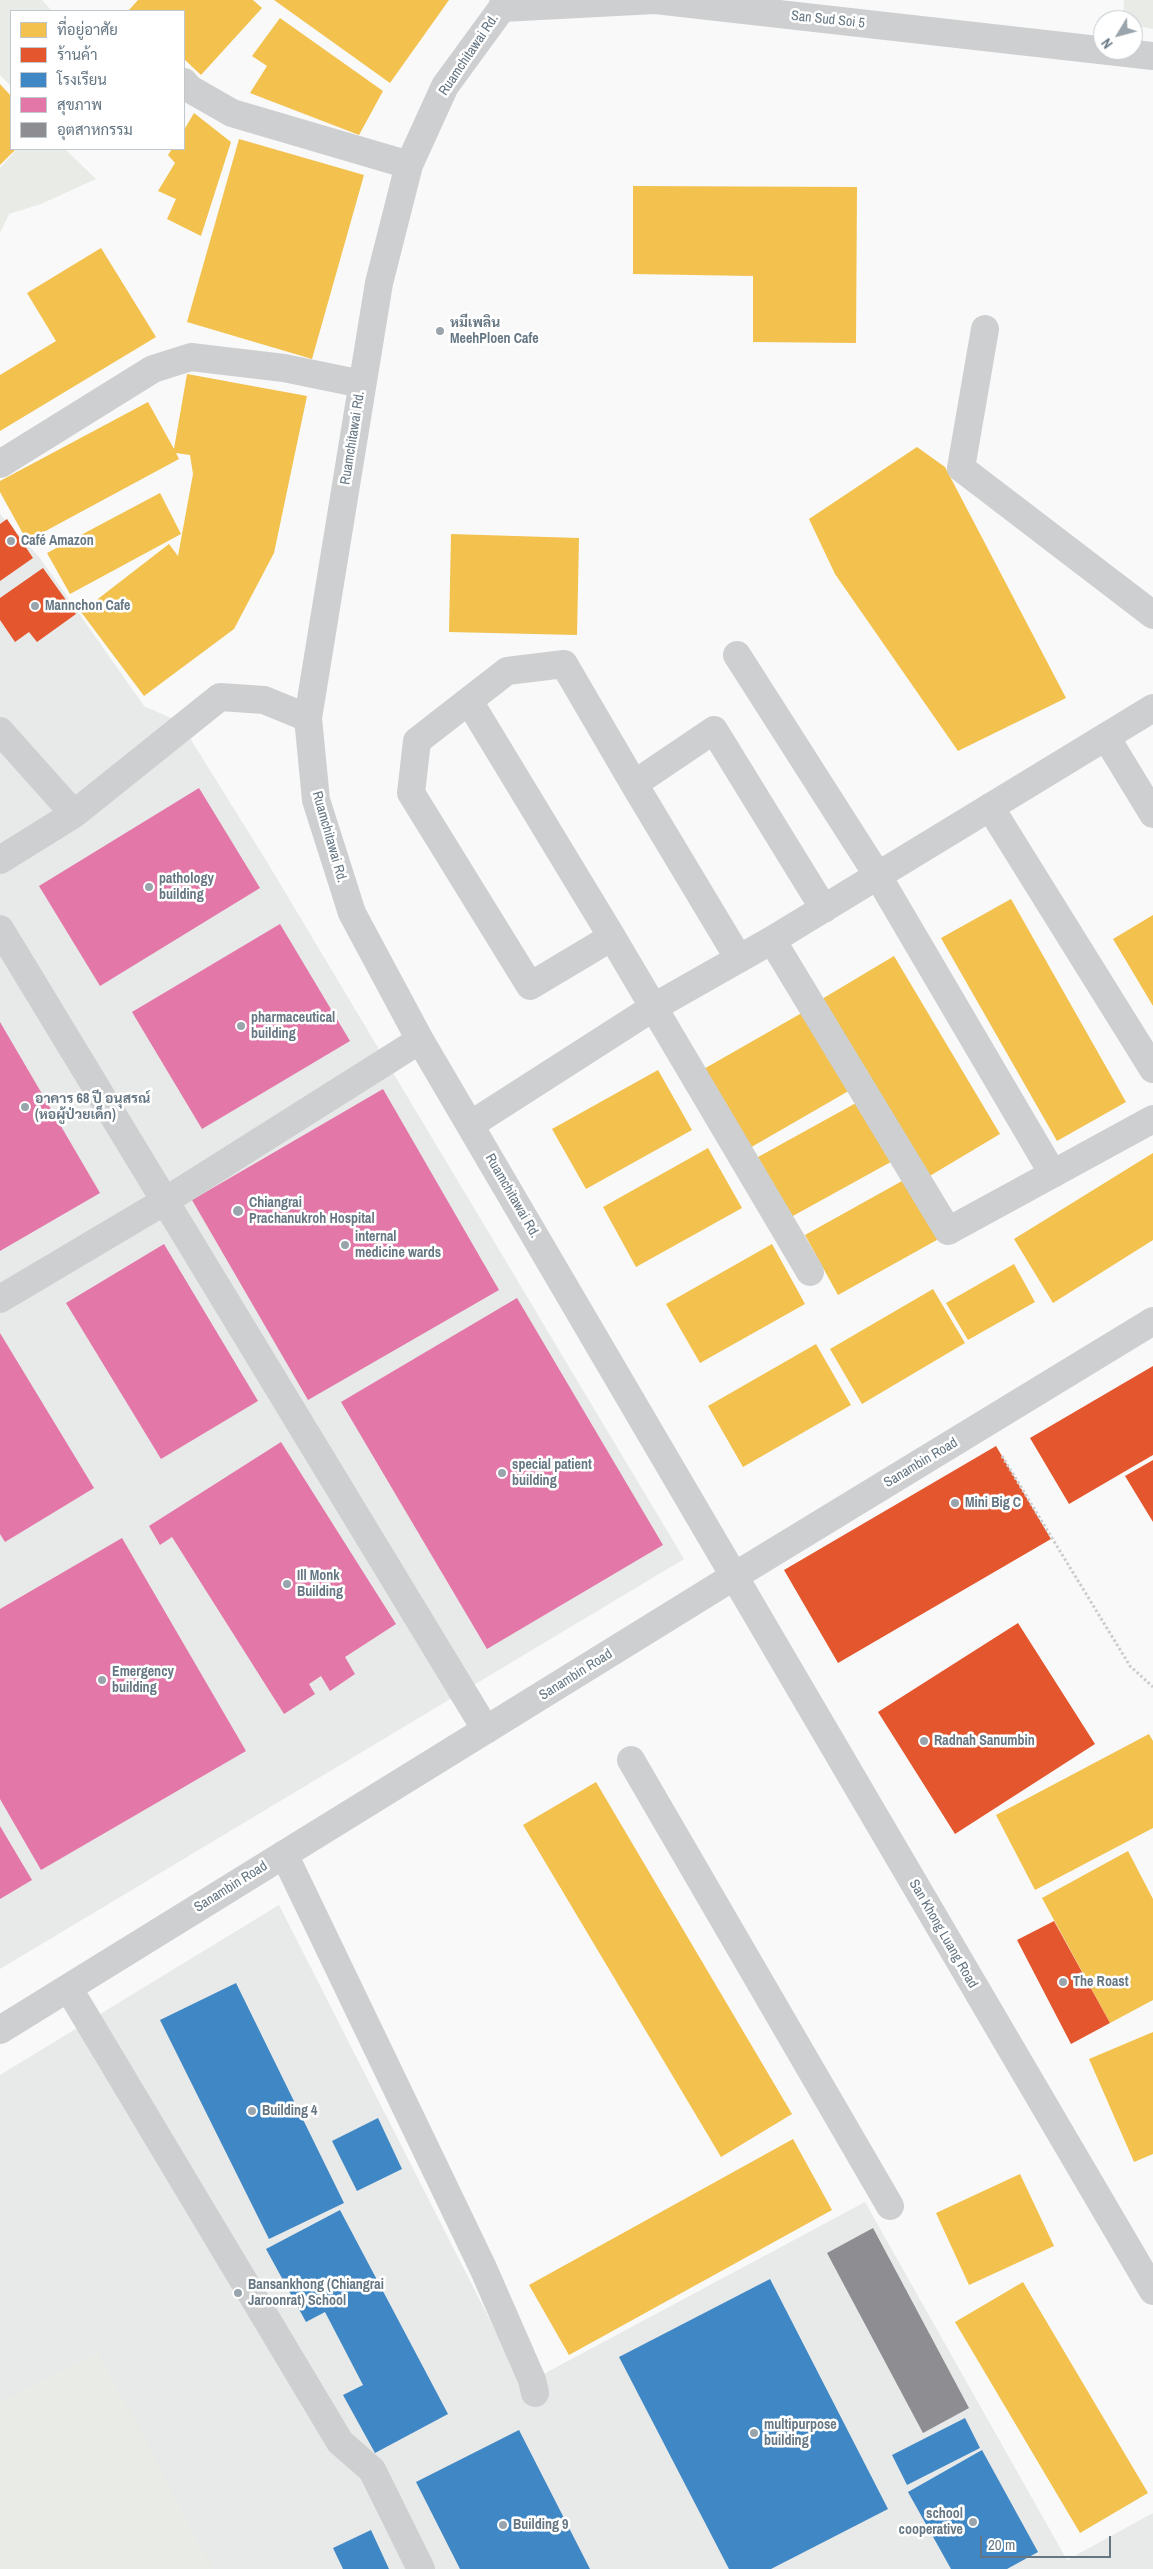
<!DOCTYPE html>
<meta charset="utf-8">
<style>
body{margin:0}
#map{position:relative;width:1153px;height:2569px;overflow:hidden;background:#f9f9f9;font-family:"Archivo Narrow",Sarabun,sans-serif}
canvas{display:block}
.legend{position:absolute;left:10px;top:10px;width:175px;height:140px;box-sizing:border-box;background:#fff;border:1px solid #c1c8cd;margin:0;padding:6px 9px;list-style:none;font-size:15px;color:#657683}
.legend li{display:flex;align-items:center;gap:10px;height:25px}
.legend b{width:25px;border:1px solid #c1c8cd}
.north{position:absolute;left:1093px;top:10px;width:50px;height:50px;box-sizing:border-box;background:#fff;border:1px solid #c1c8cd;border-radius:50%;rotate:233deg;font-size:14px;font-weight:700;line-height:20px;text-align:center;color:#657683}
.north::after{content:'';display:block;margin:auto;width:18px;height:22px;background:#99a4ac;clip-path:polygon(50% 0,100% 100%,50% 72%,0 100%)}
.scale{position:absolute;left:980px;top:2536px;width:131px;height:22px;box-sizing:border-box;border:2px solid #657683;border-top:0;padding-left:6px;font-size:15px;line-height:18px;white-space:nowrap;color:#657683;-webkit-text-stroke:4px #fff;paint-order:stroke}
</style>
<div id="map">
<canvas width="1153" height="2569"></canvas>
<ul class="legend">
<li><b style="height:14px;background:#f2c14e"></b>ที่อยู่อาศัย</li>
<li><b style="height:14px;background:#e4572e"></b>ร้านค้า</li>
<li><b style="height:14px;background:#3f88c5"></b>โรงเรียน</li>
<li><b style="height:14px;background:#e377a8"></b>สุขภาพ</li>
<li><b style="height:14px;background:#8d8d92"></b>อุตสาหกรรม</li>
</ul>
<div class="north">N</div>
<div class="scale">20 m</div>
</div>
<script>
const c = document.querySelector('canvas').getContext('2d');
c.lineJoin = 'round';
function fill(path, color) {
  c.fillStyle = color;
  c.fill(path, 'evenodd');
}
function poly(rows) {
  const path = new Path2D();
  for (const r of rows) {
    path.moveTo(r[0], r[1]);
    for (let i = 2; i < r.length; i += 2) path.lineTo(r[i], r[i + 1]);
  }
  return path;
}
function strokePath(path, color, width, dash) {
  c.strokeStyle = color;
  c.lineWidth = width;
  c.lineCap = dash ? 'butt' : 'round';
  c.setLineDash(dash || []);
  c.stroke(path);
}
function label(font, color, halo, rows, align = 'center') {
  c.font = font + ' "Archivo Narrow",Sarabun,sans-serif';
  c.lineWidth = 5;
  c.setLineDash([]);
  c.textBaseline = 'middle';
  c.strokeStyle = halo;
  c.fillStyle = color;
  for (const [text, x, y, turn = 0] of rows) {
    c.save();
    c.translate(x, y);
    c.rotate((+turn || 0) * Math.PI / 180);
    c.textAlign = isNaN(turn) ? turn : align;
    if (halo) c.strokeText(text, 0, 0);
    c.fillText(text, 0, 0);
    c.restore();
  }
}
fill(poly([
 [0,514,40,558,144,706,180,722,267,862,684,1559,0,1969],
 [279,1905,523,2385,865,2202,1067,2560,1153,2513,1153,2569,0,2569,0,2075]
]), '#e8e9e9');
fill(poly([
 [0,0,42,0,52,11,11,11,11,86,0,75],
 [1124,0,1153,0,1153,29,1133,25,1133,20,1123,20],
 [17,149,65,149,96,179,41,204,9,214,0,233,0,168],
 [98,2351,213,2569,0,2569,0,2402]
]), '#e8ebe6');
fill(poly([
 [138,0,253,0,262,8,201,75,184,59,184,11,130,11,129,10],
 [274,0,449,0,390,83],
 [280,18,383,91,359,135,250,93,267,66,252,56],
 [0,84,11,96,11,149,16,149,0,165],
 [194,113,231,142,201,236,167,219,176,199,158,191,175,163,168,155,172,149,184,149,184,130],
 [239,139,364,175,312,359,187,322],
 [633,186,857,187,856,343,753,342,753,276,633,274],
 [101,248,156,337,0,431,0,375,56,341,27,293],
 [187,374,307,396,274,553,234,629,144,696,81,612,169,544,178,556,193,474,190,455,176,453,179,459,27,541,0,492,0,481,148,402,174,449],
 [917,447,945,467,1066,698,958,751,835,574,809,519],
 [160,493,181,534,70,594,47,553],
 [451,534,579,538,577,635,449,632],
 [1011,899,1126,1102,1057,1141,941,938],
 [1153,915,1153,1006,1113,939],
 [894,956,1000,1134,928,1177,822,999],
 [807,1010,852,1089,748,1149,702,1070],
 [658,1070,692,1130,586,1189,552,1129],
 [865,1098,898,1158,791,1217,758,1157],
 [708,1148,742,1208,636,1267,603,1207],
 [1153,1153,1153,1240,1053,1303,1014,1239],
 [911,1176,944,1236,838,1295,805,1235],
 [772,1244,805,1304,700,1363,666,1304],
 [1014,1264,1035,1302,968,1340,946,1303],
 [933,1289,965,1343,862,1404,830,1349],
 [816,1344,851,1405,743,1467,708,1406],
 [1149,1734,1153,1741,1153,1828,1035,1890,996,1815],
 [596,1782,792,2114,721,2157,523,1825],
 [1128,1851,1153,1899,1153,2000,1110,2023,1042,1898],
 [1153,2032,1153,2154,1134,2162,1089,2059],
 [793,2139,832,2210,569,2355,529,2285],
 [1020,2174,1054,2246,969,2285,936,2213],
 [1023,2282,1148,2493,1080,2533,955,2322]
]), '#f2c14e');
fill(poly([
 [7,519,33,558,0,581,0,524],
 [43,568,76,614,37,642,29,632,15,642,0,620,0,598],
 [1153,1366,1153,1455,1069,1504,1030,1438],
 [996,1446,1051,1539,838,1663,784,1570],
 [1153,1460,1153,1522,1125,1476],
 [1018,1623,1095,1744,955,1834,878,1712],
 [1054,1921,1110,2023,1071,2044,1017,1940]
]), '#e4572e');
fill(poly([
 [236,1983,344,2203,269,2239,160,2020],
 [378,2118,402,2169,357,2191,332,2141],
 [340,2210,448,2414,375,2453,343,2395,363,2385,325,2312,306,2322,266,2249],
 [770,2279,888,2509,771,2569,729,2569,619,2357],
 [965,2418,980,2448,907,2485,892,2455],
 [519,2430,590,2569,460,2569,416,2482],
 [982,2450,1038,2552,1007,2569,951,2569,908,2492],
 [371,2530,389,2569,343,2569,333,2548]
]), '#3f88c5');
fill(poly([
 [199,788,260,888,100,986,39,886],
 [280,924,350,1041,202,1129,132,1012],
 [0,1022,100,1193,0,1251],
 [383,1089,499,1290,308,1400,192,1200],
 [164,1244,258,1401,161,1459,66,1303],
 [517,1298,663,1545,487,1649,341,1402],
 [0,1333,94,1488,5,1542,0,1534],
 [281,1442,396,1624,345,1657,355,1674,330,1691,321,1676,309,1684,315,1694,284,1714,172,1537,160,1545,149,1526],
 [122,1538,246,1751,41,1870,0,1799,0,1609],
 [0,1826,32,1880,0,1899]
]), '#e377a8');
fill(poly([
 [873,2228,969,2408,923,2433,827,2253]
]), '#8d8d92');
strokePath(poly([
 [1002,1456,1130,1666,1153,1687]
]), '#cbcccd', 3, [2.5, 2.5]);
strokePath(poly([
 [504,0,502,8,445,86,409,165,379,283,308,718,316,800,352,913,420,1040,1153,2291],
 [502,8,655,0,1153,56],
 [184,82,190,89,232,113,409,165],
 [985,329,961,468,1153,615],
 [0,464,153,369,191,357,284,368,362,384],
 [737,655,878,876,1053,1174],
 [469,701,612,937],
 [0,731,74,814],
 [1106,737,1153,814],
 [634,784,739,959],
 [990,807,1153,1069],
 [0,860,74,814,220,697,264,700,308,718],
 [0,929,486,1730],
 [772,940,948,1231,1153,1119],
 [470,1125,654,1007,772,940,1153,708],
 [810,1272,612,937,530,986,411,793,417,741,507,671,564,664,634,784,714,730,824,909],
 [0,1299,165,1201,420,1040],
 [631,1760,890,2206],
 [284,1854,483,2268,532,2380,535,2393],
 [69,1989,340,2442,372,2470,421,2569],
 [0,2030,733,1577,1153,1321]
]), '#cecfd0', 28);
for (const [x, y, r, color] of [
 [440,331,5,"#99a4ac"],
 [11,541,5,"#99a4ac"],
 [35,606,5,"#99a4ac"],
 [149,887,5,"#99a4ac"],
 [241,1026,5,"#99a4ac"],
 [25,1107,5,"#99a4ac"],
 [238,1211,6,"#99a4ac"],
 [345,1245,5,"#99a4ac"],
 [502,1473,5,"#99a4ac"],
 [955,1503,5,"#99a4ac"],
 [287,1584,5,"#99a4ac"],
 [102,1680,5,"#99a4ac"],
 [924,1741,5,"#99a4ac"],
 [1063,1982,5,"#99a4ac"],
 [252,2111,5,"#99a4ac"],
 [238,2293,5,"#99a4ac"],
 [754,2433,5,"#99a4ac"],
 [973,2522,5,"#99a4ac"],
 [503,2525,5,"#99a4ac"]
]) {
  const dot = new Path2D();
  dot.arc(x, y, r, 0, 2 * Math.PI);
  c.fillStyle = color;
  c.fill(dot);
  strokePath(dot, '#fff', 2);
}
label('14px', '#657683', '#fff', [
 ["San Sud Soi 5",828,20,6],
 ["Ruamchitawai Rd.",469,55,-56],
 ["Ruamchitawai Rd.",353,438,-81],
 ["Ruamchitawai Rd.",329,837,74],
 ["Ruamchitawai Rd.",512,1196,60],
 ["Sanambin Road",921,1463,-31],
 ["Sanambin Road",576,1675,-32],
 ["Sanambin Road",231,1887,-32],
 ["San Khong Luang Road",943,1934,60]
]);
label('bold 14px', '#657683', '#fff', [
 ["หมีเพลิน",450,323],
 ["MeehPloen Cafe",450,339],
 ["Café Amazon",21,541],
 ["Mannchon Cafe",45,606],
 ["pathology",159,879],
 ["building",159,895],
 ["pharmaceutical",251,1018],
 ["building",251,1034],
 ["อาคาร 68 ปี อนุสรณ์",35,1099],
 ["(หอผู้ป่วยเด็ก)",35,1115],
 ["Chiangrai",249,1203],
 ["Prachanukroh Hospital",249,1219],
 ["internal",355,1237],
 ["medicine wards",355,1253],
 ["special patient",512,1465],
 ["building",512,1481],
 ["Mini Big C",965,1503],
 ["Ill Monk",297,1576],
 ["Building",297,1592],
 ["Emergency",112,1672],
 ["building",112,1688],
 ["Radnah Sanumbin",934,1741],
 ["The Roast",1073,1982],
 ["Building 4",262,2111],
 ["Bansankhong (Chiangrai",248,2285],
 ["Jaroonrat) School",248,2301],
 ["multipurpose",764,2425],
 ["building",764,2441],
 ["school",963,2514,"right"],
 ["cooperative",963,2530,"right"],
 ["Building 9",513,2525]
], 'left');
</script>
